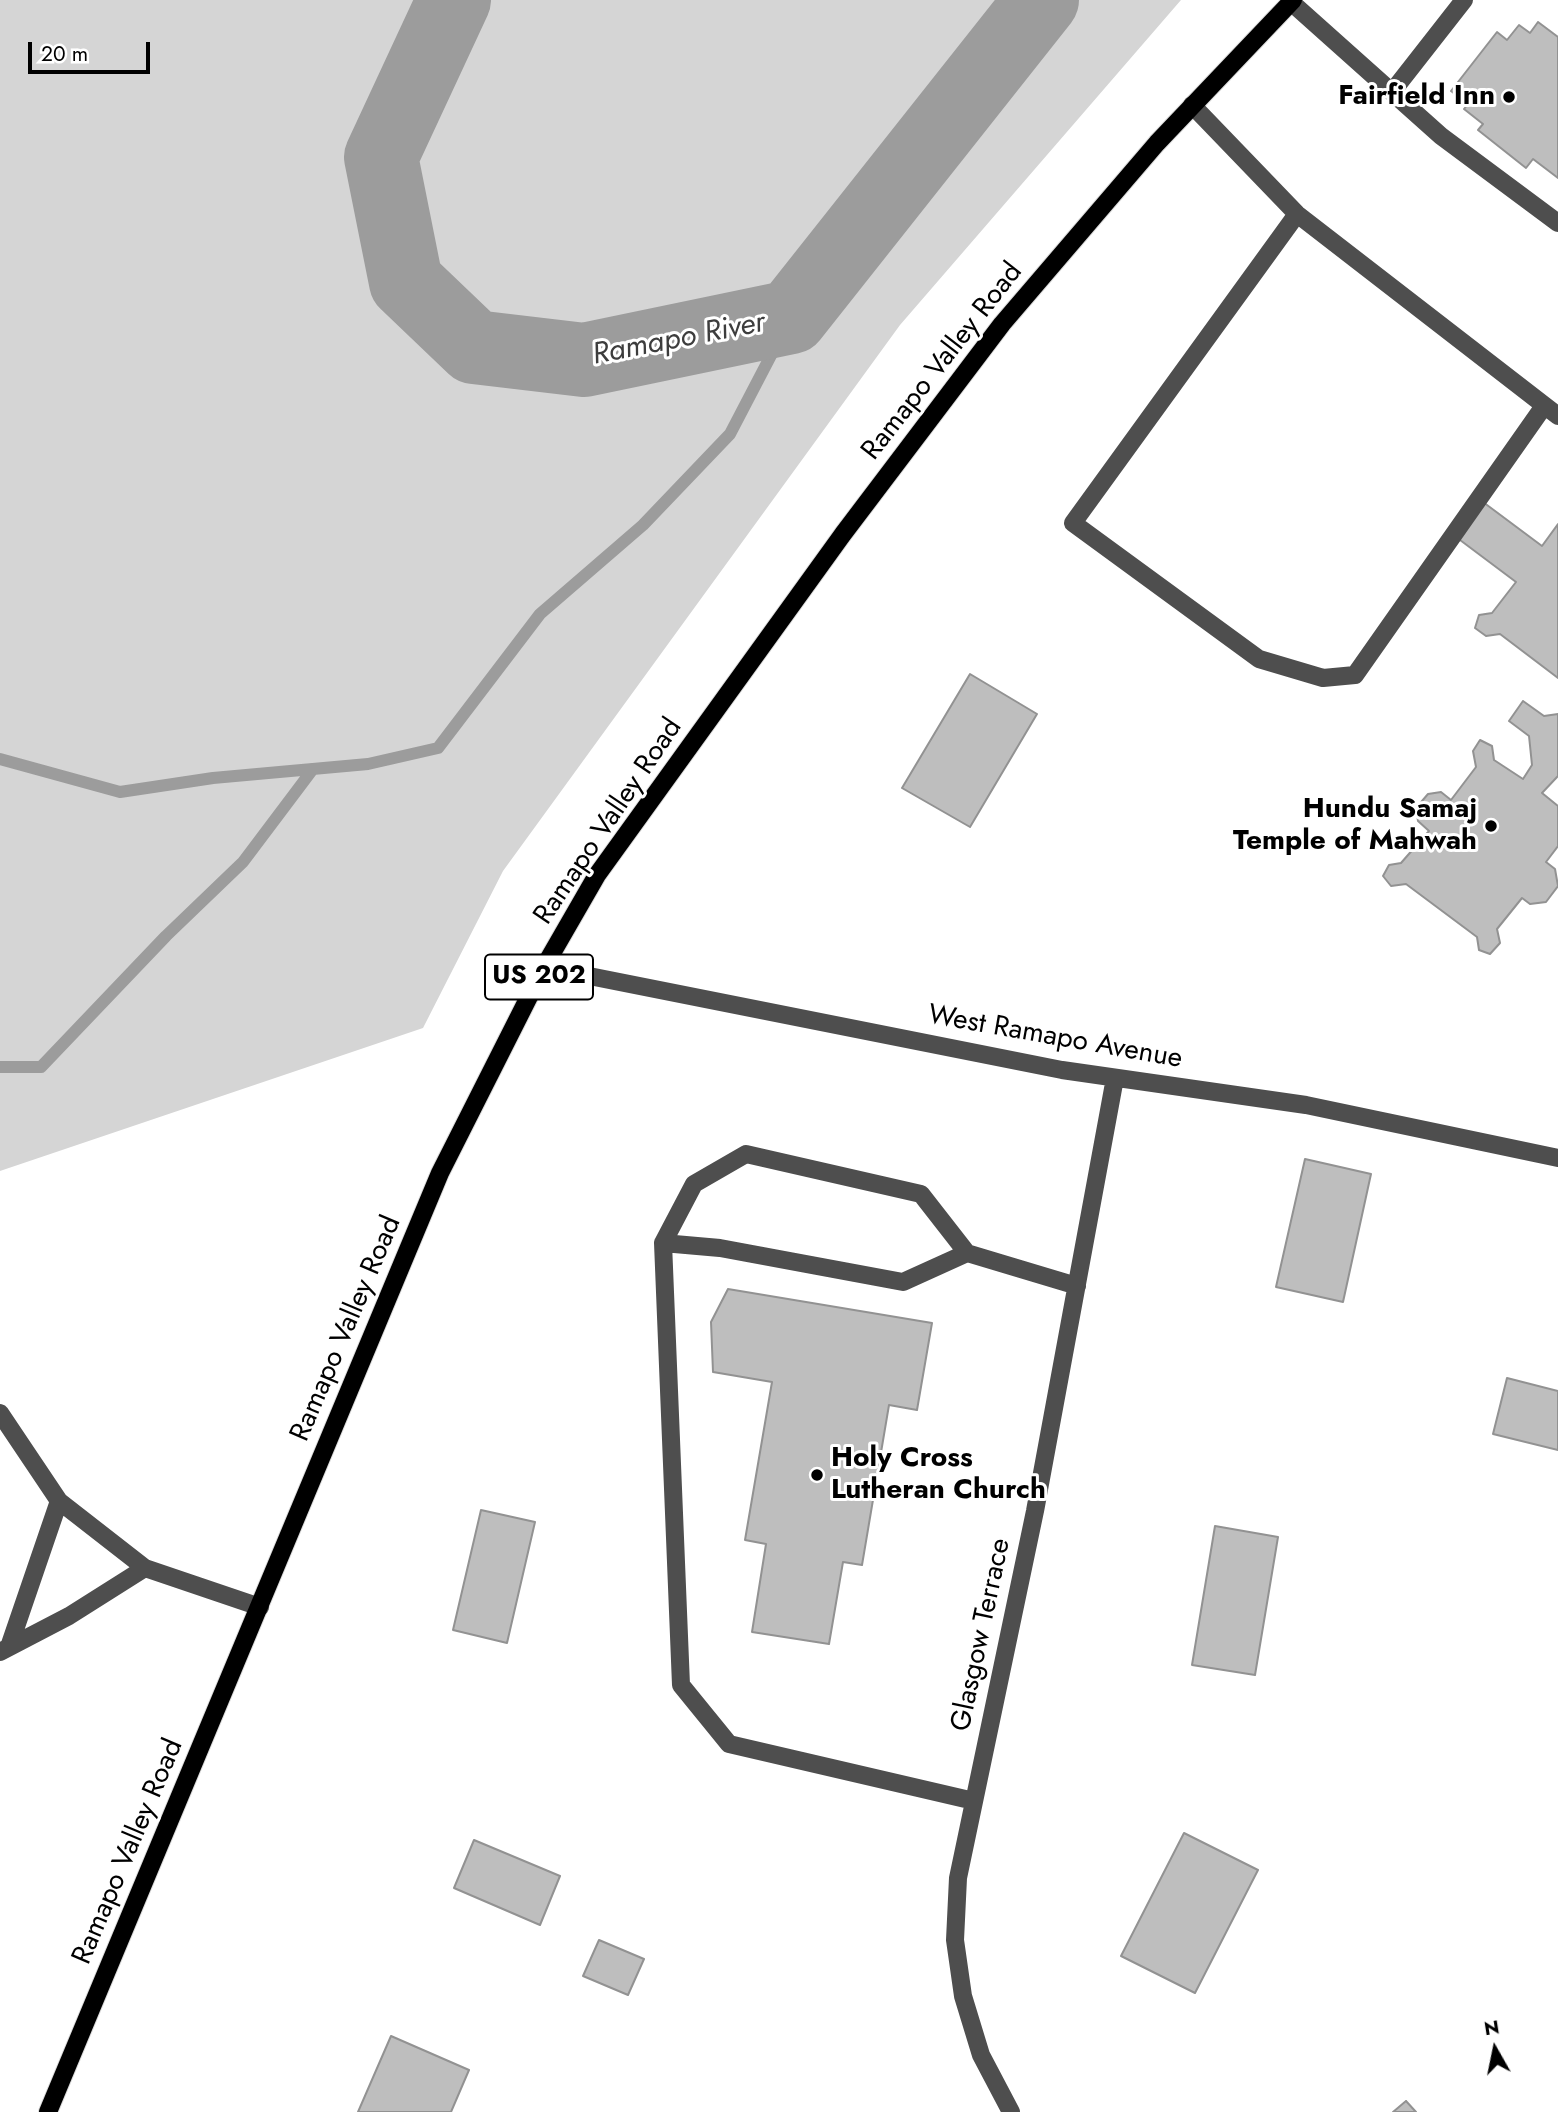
<!DOCTYPE html>
<style>
body{margin:0}
#map{position:relative;width:1558px;height:2112px;overflow:hidden;background:#fff;font-family:Jost,sans-serif}
canvas{display:block}
.north{position:absolute;left:1460px;top:2014px;width:70px;height:70px;-webkit-text-stroke:5px #fff;paint-order:stroke;rotate:351deg;font-size:19px;font-weight:700;line-height:28px;text-align:center;color:#000}
.north::after{content:'';display:block;margin:auto;width:24px;height:32px;background:#000;clip-path:polygon(50% 0,100% 100%,50% 72%,0 100%)}
.scale{position:absolute;left:28px;top:42px;width:122px;height:32px;box-sizing:border-box;border:4px solid #000;border-top:0;padding-left:9px;font-size:21px;line-height:24px;white-space:nowrap;color:#000;-webkit-text-stroke:5px #fff;paint-order:stroke}
</style>
<div id="map">
<canvas width="1558" height="2112"></canvas>
<div class="north">N</div>
<div class="scale">20 m</div>
</div>
<script>
const c = document.querySelector('canvas').getContext('2d');
c.lineJoin = 'round';
function fill(path, color) {
  c.fillStyle = color;
  c.fill(path, 'evenodd');
}
function poly(rows) {
  const path = new Path2D();
  for (const r of rows) {
    path.moveTo(r[0], r[1]);
    for (let i = 2; i < r.length; i += 2) path.lineTo(r[i], r[i + 1]);
  }
  return path;
}
function strokePath(path, color, width, dash) {
  c.strokeStyle = color;
  c.lineWidth = width;
  c.lineCap = dash ? 'butt' : 'round';
  c.setLineDash(dash || []);
  c.stroke(path);
}
function label(font, color, halo, rows, align = 'center') {
  c.font = font + ' Jost,sans-serif';
  c.lineWidth = 6;
  c.setLineDash([]);
  c.textBaseline = 'middle';
  c.strokeStyle = halo;
  c.fillStyle = color;
  for (const [text, x, y, turn = 0] of rows) {
    c.save();
    c.translate(x, y);
    c.rotate((+turn || 0) * Math.PI / 180);
    c.textAlign = isNaN(turn) ? turn : align;
    if (halo) c.strokeText(text, 0, 0);
    c.fillText(text, 0, 0);
    c.restore();
  }
}
fill(poly([
 [0,0,1181,0,900,325,503,871,423,1028,0,1171]
]), '#d5d5d5');
strokePath(poly([
 [0,759,120,792,213,778,368,764,438,748,540,614,643,525,730,434,791,317],
 [0,1067,41,1067,166,936,243,862,313,769]
]), '#9c9c9c', 12);
strokePath(poly([
 [454,0,381,157,406,282,474,347,584,360,791,317,1042,0]
]), '#9c9c9c', 74);
const building = poly([
 [1538,22,1558,37,1558,178,1533,159,1526,168,1478,130,1483,124,1464,109,1468,104,1451,91,1497,32,1507,40,1519,25,1530,33,1538,22],
 [1483,502,1542,546,1558,524,1558,678,1500,634,1486,636,1475,628,1479,615,1492,613,1516,582,1456,537,1483,502],
 [970,674,1037,714,970,827,902,788,970,674],
 [1523,701,1544,716,1558,714,1558,776,1542,793,1558,806,1558,846,1546,862,1555,869,1558,886,1546,902,1530,904,1522,898,1497,929,1500,943,1490,954,1479,950,1477,937,1406,884,1391,886,1383,876,1389,865,1401,863,1429,831,1418,821,1416,808,1428,794,1441,792,1451,800,1476,767,1473,751,1480,740,1492,746,1494,760,1523,779,1532,765,1529,736,1509,721,1523,701],
 [1305,1159,1371,1174,1343,1302,1276,1287,1305,1159],
 [728,1289,932,1323,917,1410,889,1405,862,1565,843,1562,829,1644,752,1632,766,1544,745,1540,772,1382,713,1372,711,1322,728,1289],
 [1507,1378,1558,1391,1558,1450,1493,1434,1507,1378],
 [481,1510,535,1522,507,1643,453,1630,481,1510],
 [1215,1526,1278,1537,1255,1675,1192,1665,1215,1526],
 [1184,1833,1258,1870,1195,1993,1121,1956,1184,1833],
 [474,1840,560,1876,540,1925,454,1888,474,1840],
 [599,1940,644,1959,628,1995,583,1976,599,1940],
 [391,2036,469,2070,451,2112,358,2112,391,2036],
 [1406,2101,1416,2112,1393,2112,1406,2101]
]);
fill(building, '#bebebe');
strokePath(building, '#929292', 2);
const major = poly([
 [48,2112,440,1173,544,967,597,875,843,534,1002,324,1157,143,1293,0]
]);
strokePath(major, '#dbdbdb', 20);
strokePath(poly([
 [1291,2,1441,136,1558,223],
 [1392,92,1464,0],
 [1192,105,1297,214,1558,416],
 [1297,214,1073,523,1259,659,1323,678,1355,675,1544,406],
 [544,967,1062,1070,1306,1105,1558,1158],
 [663,1243,720,1248,903,1282,967,1253],
 [0,1413,59,1501,145,1568,260,1607],
 [9,1647,59,1501],
 [0,1652,69,1616,145,1568],
 [974,1801,729,1744,681,1685,663,1243,694,1184,746,1154,921,1194,967,1253,1077,1286],
 [1011,2112,981,2055,963,1996,955,1940,958,1878,1035,1511,1115,1078]
]), '#4e4e4e', 18);
strokePath(major, '#000', 18);
for (const [x, y, r, color] of [
 [1509,97,7,"#000"],
 [1491,826,7,"#000"],
 [817,1475,7,"#000"]
]) {
  const dot = new Path2D();
  dot.arc(x, y, r, 0, 2 * Math.PI);
  c.fillStyle = color;
  c.fill(dot);
  strokePath(dot, '#fff', 2.5);
}
for (const [x, y, w] of [
 [539,977,108]
]) {
  const box = new Path2D();
  box.roundRect(x - w / 2, y - 22.5, w, 45, 5);
  c.fillStyle = '#fff';
  c.fill(box);
  strokePath(box, '#000', 2);
}
label('bold 26px', '#000', null, [
 ["US 202",539,977]
]);
label('bold 28px', '#000', '#fff', [
 ["Fairfield Inn",1495,97],
 ["Hundu Samaj",1477,810],
 ["Temple of Mahwah",1477,842],
 ["Holy Cross",831,1459,"left"],
 ["Lutheran Church",831,1491,"left"]
], 'right');
label('28px', '#000', '#fff', [
 ["Ramapo Valley Road",943,362,-52],
 ["Ramapo Valley Road",609,822,-56],
 ["West Ramapo Avenue",1055,1038,10],
 ["Ramapo Valley Road",347,1329,-67],
 ["Glasgow Terrace",982,1635,-78],
 ["Ramapo Valley Road",129,1852,-67]
]);
label('italic 30px', '#3d3d3d', '#fff', [
 ["Ramapo River",679,340,-11]
]);
</script>
